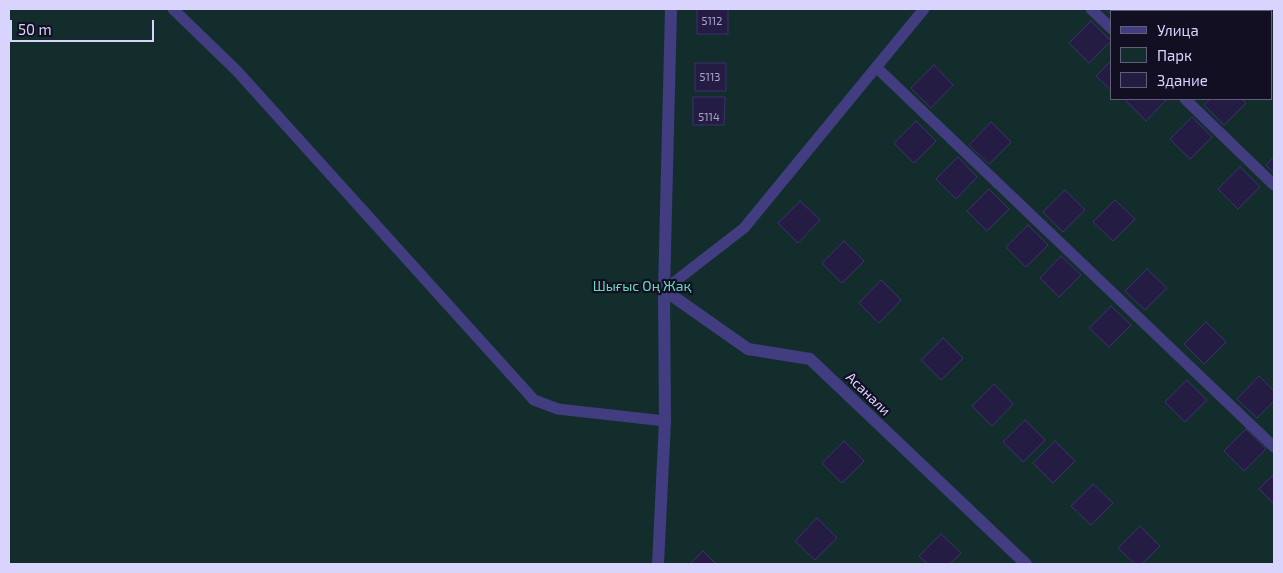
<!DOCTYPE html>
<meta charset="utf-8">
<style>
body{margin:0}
#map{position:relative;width:1283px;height:573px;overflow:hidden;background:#130f23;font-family:"Exo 2",sans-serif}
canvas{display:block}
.frame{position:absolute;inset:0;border:10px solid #d9d4fd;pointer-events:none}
.legend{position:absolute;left:1110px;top:10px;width:162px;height:90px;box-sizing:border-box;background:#130f23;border:1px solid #625e7a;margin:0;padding:6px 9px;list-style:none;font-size:15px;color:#d9d4fd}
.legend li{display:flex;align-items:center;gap:10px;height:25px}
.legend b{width:25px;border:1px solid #625e7a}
.scale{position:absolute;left:10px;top:20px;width:144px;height:22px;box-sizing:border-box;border:2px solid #d9d4fd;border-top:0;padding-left:6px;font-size:15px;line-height:18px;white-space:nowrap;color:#d9d4fd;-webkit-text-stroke:4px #130f23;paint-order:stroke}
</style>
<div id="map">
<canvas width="1283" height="573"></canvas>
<div class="frame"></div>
<ul class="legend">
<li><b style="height:6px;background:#413d80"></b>Улица</li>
<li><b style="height:14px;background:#132d2c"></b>Парк</li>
<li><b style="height:14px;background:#251c43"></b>Здание</li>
</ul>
<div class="scale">50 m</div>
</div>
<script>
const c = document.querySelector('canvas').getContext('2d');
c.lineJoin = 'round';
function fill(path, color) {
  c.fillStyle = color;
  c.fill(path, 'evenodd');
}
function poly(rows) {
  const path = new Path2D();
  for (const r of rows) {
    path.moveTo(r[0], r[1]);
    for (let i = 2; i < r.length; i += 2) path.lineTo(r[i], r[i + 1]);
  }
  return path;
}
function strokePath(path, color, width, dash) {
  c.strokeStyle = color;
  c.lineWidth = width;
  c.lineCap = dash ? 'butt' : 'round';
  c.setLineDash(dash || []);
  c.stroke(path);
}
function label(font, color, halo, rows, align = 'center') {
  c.font = font + ' "Exo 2",sans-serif';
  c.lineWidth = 4.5;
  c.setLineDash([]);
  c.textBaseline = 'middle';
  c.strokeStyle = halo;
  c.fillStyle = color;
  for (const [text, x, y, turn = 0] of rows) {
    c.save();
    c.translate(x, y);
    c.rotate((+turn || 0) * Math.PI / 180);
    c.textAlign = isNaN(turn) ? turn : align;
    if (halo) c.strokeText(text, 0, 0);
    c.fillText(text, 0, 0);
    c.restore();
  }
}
fill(poly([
 [9,9,1274,9,1274,564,9,564],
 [1112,11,1272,11,1272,99,1112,99]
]), '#132d2c');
const building = poly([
 [697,9,728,9,728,34,697,34,697,9],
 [1105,9,1141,9,1138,11,1112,11,1112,15,1105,9],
 [1091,21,1111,41,1089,63,1069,43,1091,21],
 [1112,60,1112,91,1096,76,1112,60],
 [695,63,726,63,726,91,695,91,695,63],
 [934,65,953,85,931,108,911,88,934,65],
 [693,97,725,97,724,125,693,125,693,97],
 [1128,99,1167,99,1146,121,1126,101,1128,99],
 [1210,99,1242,99,1246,103,1224,125,1204,105,1210,99],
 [1192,117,1212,137,1190,159,1170,139,1192,117],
 [916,121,936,141,914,163,894,143,916,121],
 [991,122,1011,142,989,164,969,145,991,122],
 [958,157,977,177,956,199,936,179,958,157],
 [1274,157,1274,173,1266,165,1274,157],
 [1240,167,1260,187,1238,209,1218,189,1240,167],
 [989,189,1009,209,987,231,967,211,989,189],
 [1065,190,1085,210,1063,232,1043,212,1065,190],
 [1115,200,1135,219,1113,241,1093,222,1115,200],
 [800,201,820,220,798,243,778,223,800,201],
 [1028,225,1048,245,1026,267,1006,247,1028,225],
 [844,241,864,261,842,283,822,263,844,241],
 [1061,256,1081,275,1059,297,1040,278,1061,256],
 [1147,269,1167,288,1145,310,1125,291,1147,269],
 [881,280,901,300,879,323,859,303,881,280],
 [1111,306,1131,325,1109,347,1089,328,1111,306],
 [1206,322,1226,342,1204,364,1184,344,1206,322],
 [943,338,963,358,941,380,921,360,943,338],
 [1259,376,1274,391,1274,401,1257,418,1237,399,1259,376],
 [1187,380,1207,400,1185,422,1165,402,1187,380],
 [994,384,1013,404,992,426,972,406,994,384],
 [1025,420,1045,440,1023,462,1003,442,1025,420],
 [1246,429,1266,449,1244,471,1224,451,1246,429],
 [844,441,864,461,842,483,822,463,844,441],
 [1055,441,1075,461,1053,483,1033,463,1055,441],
 [1274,474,1274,504,1259,489,1274,474],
 [1093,484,1113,503,1091,525,1071,506,1093,484],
 [817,518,837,538,815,560,795,541,817,518],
 [1140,526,1160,546,1142,564,1135,564,1118,548,1140,526],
 [941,534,961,553,950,564,928,564,919,556,941,534],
 [703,551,716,564,690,564,703,551]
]);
fill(building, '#251c43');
strokePath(building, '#3d306e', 1);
strokePath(poly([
 [173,9,237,71,534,400,558,409,665,421],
 [1091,9,1112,29],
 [876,67,1274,447],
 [1185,99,1274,185],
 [664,290,744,228,924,9]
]), '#413d80', 11);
strokePath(poly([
 [664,290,748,349,810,359,1026,564],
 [658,564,665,421,664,290,671,9]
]), '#413d80', 12);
label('11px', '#aca6ce', null, [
 ["5112",712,21],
 ["5113",710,77],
 ["5114",709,117]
]);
label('14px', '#63d9be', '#130f23', [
 ["Шығыс Оң Жақ",642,286]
]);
label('14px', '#d9d4fd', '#130f23', [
 ["Асанали",868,394,44]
]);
</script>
